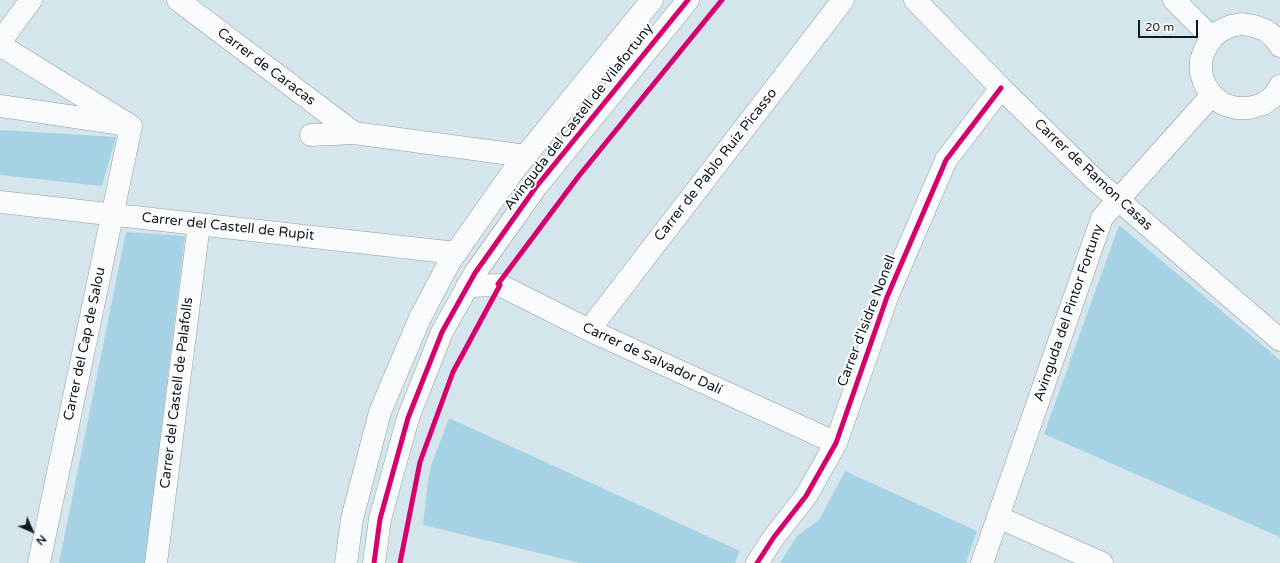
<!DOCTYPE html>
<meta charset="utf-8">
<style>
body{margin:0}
#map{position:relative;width:1280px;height:563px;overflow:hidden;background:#d5e5ec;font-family:"Varela Round",sans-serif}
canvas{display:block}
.north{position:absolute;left:12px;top:511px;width:40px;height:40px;-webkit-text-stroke:3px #fff;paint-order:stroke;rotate:135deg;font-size:11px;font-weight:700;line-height:16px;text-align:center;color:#101b1f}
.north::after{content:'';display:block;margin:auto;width:14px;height:18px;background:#101b1f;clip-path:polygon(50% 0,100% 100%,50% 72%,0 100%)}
.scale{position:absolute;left:1138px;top:20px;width:60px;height:18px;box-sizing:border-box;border:2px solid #101b1f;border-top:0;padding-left:5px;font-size:12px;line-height:14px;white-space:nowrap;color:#101b1f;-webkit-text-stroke:3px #fff;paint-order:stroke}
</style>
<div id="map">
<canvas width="1280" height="563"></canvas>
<div class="north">N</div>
<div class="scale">20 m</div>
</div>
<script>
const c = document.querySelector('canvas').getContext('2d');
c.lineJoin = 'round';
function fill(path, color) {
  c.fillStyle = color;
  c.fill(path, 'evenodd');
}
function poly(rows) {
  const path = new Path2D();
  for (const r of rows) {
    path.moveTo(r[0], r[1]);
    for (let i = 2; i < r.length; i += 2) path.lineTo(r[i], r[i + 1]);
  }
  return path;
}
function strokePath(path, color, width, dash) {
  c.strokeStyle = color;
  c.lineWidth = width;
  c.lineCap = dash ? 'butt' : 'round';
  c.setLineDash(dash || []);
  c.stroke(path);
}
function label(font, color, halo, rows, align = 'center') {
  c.font = font + ' "Varela Round",sans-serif';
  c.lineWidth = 4;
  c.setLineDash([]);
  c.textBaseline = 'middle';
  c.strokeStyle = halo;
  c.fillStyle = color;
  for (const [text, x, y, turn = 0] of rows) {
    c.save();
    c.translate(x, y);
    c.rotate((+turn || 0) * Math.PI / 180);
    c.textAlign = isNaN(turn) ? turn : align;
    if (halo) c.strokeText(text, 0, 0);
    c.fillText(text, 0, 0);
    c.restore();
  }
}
fill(poly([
 [0,130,116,137,102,186,0,175],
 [1119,225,1280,360,1280,537,1044,434],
 [126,232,185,236,145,563,59,563],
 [449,418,740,551,735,563,580,563,423,525,428,481,431,466],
 [845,471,977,531,966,563,780,563,797,536,819,520]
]), '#a6d2e5');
const minor = poly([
 [178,0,354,133],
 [915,0,1001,88,1093,178,1280,340],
 [1174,0,1212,38],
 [0,42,31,0],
 [0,45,131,126],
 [1280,46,1274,37,1265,30,1254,26,1242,24,1231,26,1220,31,1212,38,1205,49,1201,60,1201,73,1205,85,1212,95,1223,104,1236,108,1249,108,1263,104,1274,96,1280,86],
 [0,106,122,124],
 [311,135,354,133,526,156],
 [0,202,456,253],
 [467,286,500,285,589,330,836,443],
 [589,330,843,0],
 [998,517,1102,563],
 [39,563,131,126],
 [156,563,199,224],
 [757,563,774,537,806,496,836,443,887,297,946,160,1001,88],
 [982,563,1102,218,1212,95]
]);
const tertiary = poly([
 [346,563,352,519,380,412,420,318,450,261,514,170,652,0],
 [374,563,380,519,408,418,442,332,475,273,536,187,688,0]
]);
strokePath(minor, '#909ca2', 23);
strokePath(tertiary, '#909ca2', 23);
strokePath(minor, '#f9fbfc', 22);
strokePath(tertiary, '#f9fbfc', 22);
strokePath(poly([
 [374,563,380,519,408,418,442,332,475,273,536,187,688,0],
 [400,563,420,462,453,372,500,285,498,284,578,177,722,0],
 [757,563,774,537,806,496,836,443,887,297,946,160,1001,88]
]), '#d6006c', 5);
label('14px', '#101b1f', '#fff', [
 ["Carrer de Caracas",266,67,37],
 ["Avinguda del Castell de Vilafortuny",579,117,-52],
 ["Carrer de Pablo Ruiz Picasso",716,165,-52],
 ["Carrer de Ramon Casas",1093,175,43],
 ["Carrer del Castell de Rupit",228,227,6],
 ["Avinguda del Pintor Fortuny",1069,313,-71],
 ["Carrer d'Isidre Nonell",867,321,-69],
 ["Carrer del Cap de Salou",85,344,-78],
 ["Carrer de Salvador Dalí",652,359,25],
 ["Carrer del Castell de Palafolls",177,393,-83]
]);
</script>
